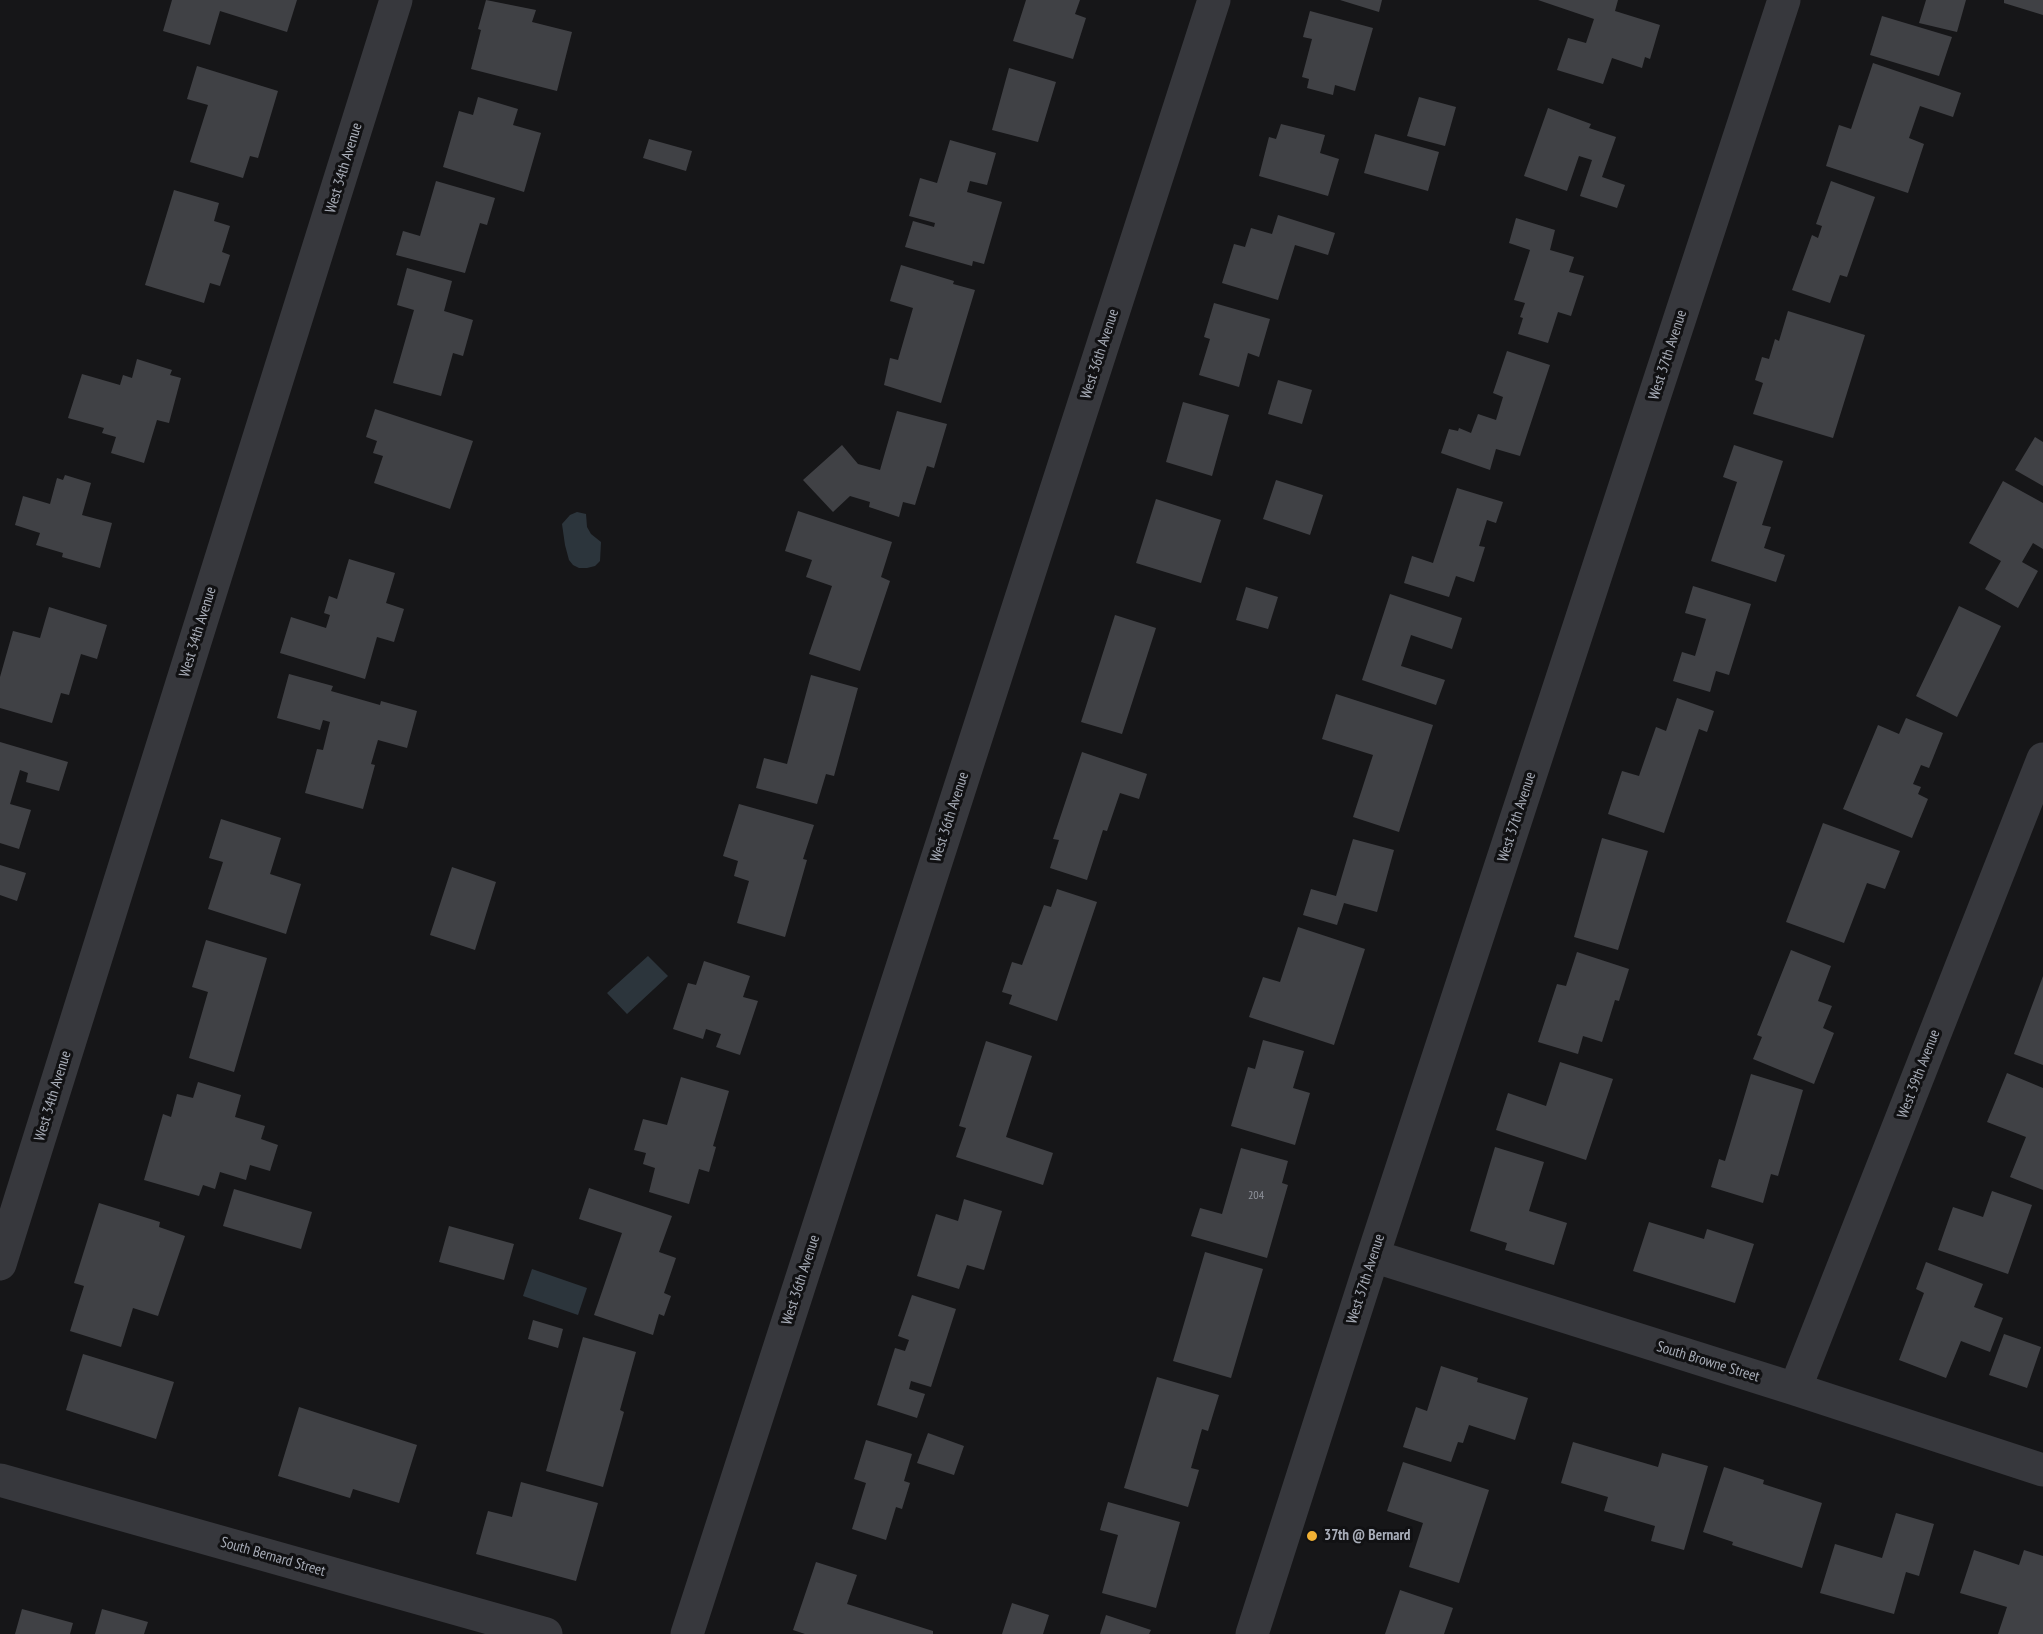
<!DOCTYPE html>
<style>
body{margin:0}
canvas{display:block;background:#161618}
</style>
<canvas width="2043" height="1634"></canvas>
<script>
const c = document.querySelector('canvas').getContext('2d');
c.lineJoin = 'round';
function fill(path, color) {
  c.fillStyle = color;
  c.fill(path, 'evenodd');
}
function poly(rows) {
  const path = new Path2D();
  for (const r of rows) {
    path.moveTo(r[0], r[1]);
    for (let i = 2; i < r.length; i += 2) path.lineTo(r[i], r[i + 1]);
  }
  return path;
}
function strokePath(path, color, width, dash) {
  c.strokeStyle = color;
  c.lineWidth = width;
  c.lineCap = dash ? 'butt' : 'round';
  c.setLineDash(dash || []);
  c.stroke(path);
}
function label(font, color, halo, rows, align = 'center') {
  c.font = font + ' "PT Sans Narrow",sans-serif';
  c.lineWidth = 6;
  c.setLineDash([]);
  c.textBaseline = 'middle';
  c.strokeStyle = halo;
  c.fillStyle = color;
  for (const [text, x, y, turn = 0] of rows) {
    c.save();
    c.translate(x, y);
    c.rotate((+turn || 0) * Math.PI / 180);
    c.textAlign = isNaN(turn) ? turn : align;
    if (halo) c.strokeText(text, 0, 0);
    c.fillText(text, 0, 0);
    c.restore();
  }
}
fill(poly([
 [577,512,586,514,587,527,591,534,601,542,600,561,595,566,587,568,579,568,573,565,569,560,565,545,562,524,570,515],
 [648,956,668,976,627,1014,607,993],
 [532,1269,587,1288,578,1315,523,1296]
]), '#2c353c');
fill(poly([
 [172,0,297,0,287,32,220,11,210,45,163,31],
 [486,0,536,10,532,22,572,32,557,91,471,69,481,30,478,29],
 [1026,0,1080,0,1075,14,1086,18,1073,59,1013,41],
 [1340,0,1382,0,1379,12],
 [1538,0,1618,0,1615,11,1660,25,1650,59,1645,57,1642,68,1612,58,1603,84,1557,70,1568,38,1586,43,1594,19],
 [1926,0,1966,0,1957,32,1919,23],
 [2004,0,2043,0,2043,15,2004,3],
 [1310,11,1373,28,1355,91,1335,85,1333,95,1307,88,1309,79,1302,77,1312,39,1303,37],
 [1882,16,1952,37,1939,76,1870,55],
 [1873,63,1961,93,1953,117,1920,106,1909,138,1924,144,1908,193,1826,166,1839,125,1851,129],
 [197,66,278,91,258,158,250,156,243,178,190,162,208,105,187,99],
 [1009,68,1056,82,1038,142,992,130],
 [478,97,518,109,513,125,541,133,524,192,443,167,459,111,473,115],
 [1419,97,1456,107,1445,146,1407,136],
 [1548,108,1591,124,1589,128,1616,137,1602,177,1625,185,1617,208,1580,196,1592,160,1579,156,1567,191,1524,176],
 [1281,124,1325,135,1320,153,1339,159,1328,196,1259,176,1269,137,1276,139],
 [1375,134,1439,152,1428,191,1364,173],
 [649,139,692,151,686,171,643,158],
 [950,140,996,153,987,185,970,181,967,192,1002,202,984,264,973,261,972,266,905,247,913,221,934,227,935,223,909,216,920,178,937,183],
 [436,181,495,198,487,225,480,223,465,273,396,255,403,231,420,236],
 [1831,181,1875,197,1847,277,1840,275,1830,303,1792,290,1812,235,1818,238,1822,226,1816,224],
 [174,190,219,203,214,221,230,226,222,252,230,255,220,286,210,283,204,303,145,285],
 [1278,215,1335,233,1328,255,1295,245,1278,300,1222,283,1234,244,1245,247,1251,228,1272,234],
 [1516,218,1555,230,1550,250,1574,257,1569,272,1584,276,1571,316,1558,312,1548,343,1518,334,1523,318,1520,317,1525,303,1514,300,1530,250,1509,243],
 [901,265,954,281,953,284,975,290,941,403,884,385,890,358,898,360,913,308,890,301],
 [407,268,452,281,444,311,473,320,463,356,453,353,441,396,393,383,414,310,397,305],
 [1214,303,1270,319,1259,357,1248,353,1239,387,1199,375,1210,339,1204,337],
 [1788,311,1865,335,1833,438,1753,414,1763,383,1755,380,1762,357,1769,359,1775,339,1779,341],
 [1507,351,1550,365,1520,456,1496,449,1490,470,1441,453,1449,429,1458,431,1459,428,1471,433,1478,414,1496,420,1503,397,1493,393],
 [137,359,172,370,170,375,181,378,169,423,157,420,144,463,111,453,116,437,102,433,104,428,68,418,82,374,120,385,123,375,132,378],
 [1278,380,1312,390,1302,424,1268,414],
 [1183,402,1229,415,1212,476,1166,462],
 [375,409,473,441,450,509,374,483,383,456,373,453,377,441,366,437],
 [897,411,947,424,934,468,927,466,915,505,903,502,899,517,869,507,870,502,850,496,833,512,803,480,842,445,858,464,880,470],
 [2035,437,2043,442,2043,486,2015,470],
 [1734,445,1783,461,1762,525,1771,527,1764,548,1785,555,1776,582,1711,561,1737,482,1723,477],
 [65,475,91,483,82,515,112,523,100,568,62,557,63,553,36,545,40,533,15,525,23,496,50,504,57,478,63,480],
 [1276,480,1323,495,1310,535,1263,519],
 [2003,481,2043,503,2043,549,2033,543,2022,562,2038,571,2018,608,1985,589,2001,561,1969,543],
 [1457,488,1503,502,1496,523,1487,520,1479,546,1485,547,1474,582,1456,576,1449,597,1404,583,1412,556,1433,563],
 [1156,499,1221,520,1201,583,1136,563],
 [798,511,892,542,881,577,890,581,860,671,809,654,832,586,806,577,812,560,785,551],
 [349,559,395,573,386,603,404,609,394,642,377,637,365,679,280,653,291,617,326,628,330,615,324,613,329,596,337,599],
 [1693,586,1751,604,1729,675,1716,671,1710,692,1673,681,1682,652,1695,656,1706,619,1685,613],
 [1246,587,1278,597,1268,629,1236,620],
 [1390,594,1462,618,1452,649,1411,635,1401,666,1445,680,1436,705,1362,680],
 [1959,606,2001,626,1957,717,1916,696],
 [49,607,107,625,97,659,81,654,69,695,61,693,52,723,0,708,0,677,13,631,40,638],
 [1115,615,1156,628,1122,734,1081,722],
 [289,674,333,686,331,691,380,705,381,701,417,711,407,748,378,740,371,764,375,765,363,809,305,793,317,749,323,750,330,722,323,720,320,730,277,718],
 [811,675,858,688,834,776,826,774,817,804,756,788,764,758,787,764],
 [1336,694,1433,725,1399,832,1353,817,1373,755,1322,739],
 [1677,698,1714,711,1707,732,1699,729,1664,833,1608,814,1622,771,1639,776,1656,727,1666,731],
 [1906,718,1943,733,1929,768,1921,765,1913,784,1921,787,1918,794,1928,799,1912,838,1843,809,1878,725,1899,734],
 [0,742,68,762,59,791,26,782,28,773,20,770,10,804,31,810,19,849,0,843],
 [1082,752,1147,774,1139,799,1120,793,1107,831,1103,830,1087,880,1050,868,1059,840,1053,839],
 [739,804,814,825,803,859,807,860,785,937,737,923,749,881,734,876,738,861,723,856],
 [221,819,281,838,270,874,301,884,286,934,208,909,223,862,209,858],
 [1823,823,1900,851,1885,889,1867,883,1844,943,1786,922],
 [1602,838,1648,851,1618,950,1574,937],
 [1353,839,1394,850,1377,912,1344,903,1337,925,1303,915,1311,889,1336,896],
 [0,865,26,873,17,901,0,895],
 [452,867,496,882,475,950,430,935],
 [1057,889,1097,902,1057,1021,1009,1004,1012,995,1002,992,1012,962,1022,965,1044,905,1051,907],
 [1298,927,1365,949,1334,1045,1249,1017,1263,977,1280,982],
 [206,940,267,958,234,1072,189,1058,208,992,192,987],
 [1791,950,1831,966,1818,1001,1832,1006,1823,1028,1834,1033,1814,1084,1753,1059,1762,1037,1757,1035],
 [1577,952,1629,969,1619,1001,1615,1000,1602,1042,1583,1036,1578,1054,1538,1042,1557,984,1566,986],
 [704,961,750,976,743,997,758,1001,740,1055,716,1047,721,1034,706,1029,703,1039,673,1029,688,983,696,985],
 [2043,976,2043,1065,2014,1054],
 [1263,1040,1304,1051,1293,1088,1310,1093,1295,1145,1231,1126,1248,1067,1255,1069],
 [986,1041,1032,1056,1006,1137,1053,1153,1043,1185,956,1157,966,1128,959,1126],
 [1560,1062,1613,1079,1586,1160,1496,1130,1508,1093,1546,1106],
 [2007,1073,2043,1088,2043,1190,2010,1177,2026,1137,1987,1122],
 [1751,1074,1803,1090,1778,1176,1771,1174,1763,1203,1711,1187,1719,1159,1725,1161],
 [681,1077,729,1091,713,1146,716,1147,709,1172,699,1169,689,1204,649,1192,655,1168,643,1164,646,1153,634,1150,643,1119,667,1125],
 [198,1082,241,1095,235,1117,265,1126,261,1139,278,1145,270,1171,250,1165,246,1180,220,1172,215,1189,203,1185,199,1196,144,1180,163,1114,171,1117,177,1094,193,1098],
 [1495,1147,1544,1162,1529,1211,1567,1223,1554,1265,1505,1250,1507,1243,1470,1231],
 [1241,1148,1288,1161,1282,1183,1288,1185,1267,1258,1191,1236,1200,1208,1222,1214],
 [589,1188,672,1216,659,1252,676,1258,664,1293,671,1296,664,1316,659,1314,653,1335,594,1315,622,1233,579,1219],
 [234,1189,312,1212,301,1249,223,1226],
 [1992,1191,2032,1205,2008,1274,1938,1250,1953,1207,1983,1217],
 [964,1199,1002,1211,984,1270,967,1265,959,1289,917,1276,936,1214,958,1221],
 [99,1203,160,1222,159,1227,185,1236,158,1316,133,1308,121,1347,70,1331,84,1286,74,1283],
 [1649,1222,1704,1239,1707,1229,1754,1244,1735,1303,1633,1271],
 [449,1226,514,1244,504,1280,439,1262],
 [1205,1252,1263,1269,1231,1378,1173,1361],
 [1926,1262,1983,1284,1974,1307,2003,1318,1990,1352,1961,1341,1946,1378,1899,1360,1924,1293,1916,1289],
 [912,1295,956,1309,931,1387,911,1381,909,1389,925,1394,917,1418,877,1405,895,1348,905,1351,909,1340,898,1336],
 [533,1320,563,1329,558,1348,528,1339],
 [2004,1334,2041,1347,2027,1388,1989,1375],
 [583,1337,636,1352,620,1410,624,1412,603,1487,546,1471],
 [83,1354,174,1382,156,1439,66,1410],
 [1441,1366,1478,1378,1477,1382,1528,1398,1515,1440,1469,1425,1463,1443,1458,1442,1451,1462,1403,1447,1416,1407,1427,1411],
 [1157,1377,1219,1395,1208,1431,1202,1429,1191,1468,1199,1470,1188,1507,1124,1488],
 [299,1407,417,1445,399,1503,353,1489,350,1498,278,1476],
 [928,1433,964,1446,954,1475,917,1463],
 [866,1440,912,1454,904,1481,910,1483,902,1509,896,1507,886,1540,852,1529,866,1483,854,1479],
 [1573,1442,1658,1467,1662,1453,1708,1466,1684,1550,1651,1541,1655,1526,1604,1511,1608,1497,1561,1483],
 [1403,1462,1489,1490,1459,1583,1409,1567,1423,1523,1387,1511],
 [1724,1467,1764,1480,1763,1484,1822,1503,1802,1568,1732,1545,1733,1542,1703,1532],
 [521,1482,598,1503,576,1581,476,1554,488,1511,512,1517],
 [1108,1502,1180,1522,1156,1608,1102,1593,1118,1535,1100,1530],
 [1896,1513,1934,1524,1919,1576,1906,1572,1894,1614,1820,1593,1835,1544,1882,1558],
 [1974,1550,2019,1565,2024,1550,2043,1556,2043,1634,1998,1634,2007,1607,1960,1593],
 [816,1562,857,1575,847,1604,933,1631,933,1634,805,1634,793,1630],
 [1400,1590,1453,1608,1444,1634,1385,1634],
 [1012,1603,1049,1615,1043,1634,1002,1634],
 [22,1609,73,1623,70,1634,15,1634],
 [102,1609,148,1622,144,1634,95,1634],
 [1106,1615,1151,1630,1149,1634,1100,1634]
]), '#404145');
strokePath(poly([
 [1373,1256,1795,1389,2043,1470],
 [0,1264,396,0],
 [1795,1389,2043,759],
 [0,1480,546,1634],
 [687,1634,1214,0],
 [1252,1634,1373,1256,1784,0]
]), '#37383d', 33);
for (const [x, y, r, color] of [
 [1312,1536,6,"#f2b134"]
]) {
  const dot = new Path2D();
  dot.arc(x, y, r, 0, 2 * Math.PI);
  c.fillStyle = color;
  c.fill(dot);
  strokePath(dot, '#111113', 2);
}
label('12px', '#8e929b', null, [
 ["204",1256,1196]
]);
label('15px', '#a8adb8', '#111113', [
 ["West 34th Avenue",344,168,-73],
 ["West 36th Avenue",1100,354,-72],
 ["West 37th Avenue",1668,355,-72],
 ["West 34th Avenue",198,632,-73],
 ["West 36th Avenue",950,817,-72],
 ["West 37th Avenue",1517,817,-72],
 ["West 39th Avenue",1919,1074,-69],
 ["West 34th Avenue",53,1096,-73],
 ["West 37th Avenue",1366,1279,-72],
 ["West 36th Avenue",801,1280,-72],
 ["South Browne Street",1708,1362,17],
 ["South Bernard Street",273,1557,16]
]);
label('bold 15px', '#a8adb8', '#111113', [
 ["37th @ Bernard",1324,1536]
], 'left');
</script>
